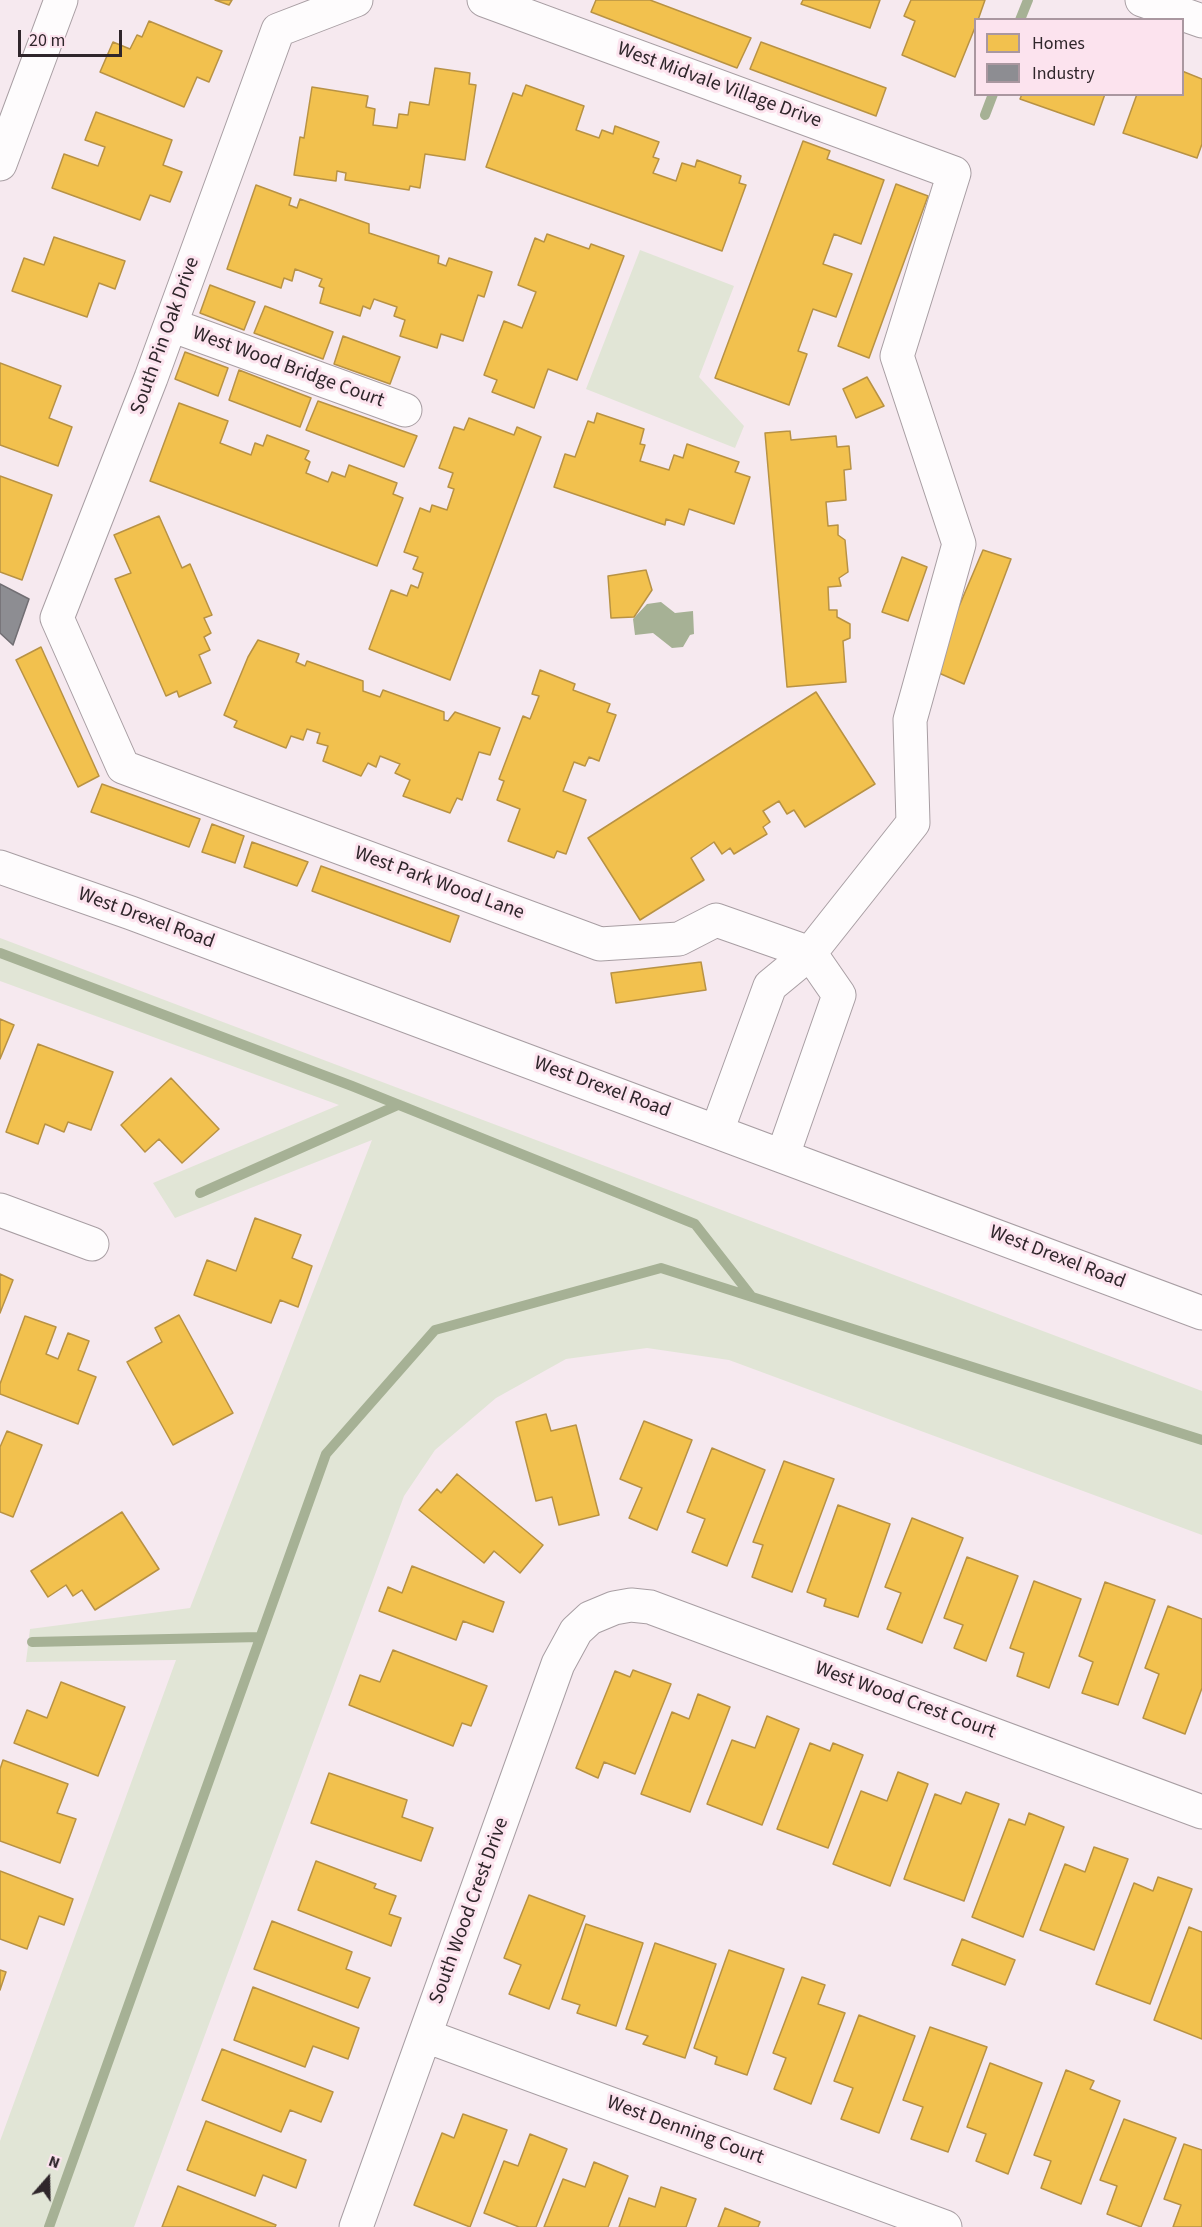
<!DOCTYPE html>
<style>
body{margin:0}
#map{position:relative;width:1202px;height:2227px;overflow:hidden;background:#f6e9ef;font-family:"Source Sans 3",sans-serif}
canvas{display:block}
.legend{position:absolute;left:974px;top:18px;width:210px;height:78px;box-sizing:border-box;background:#fce3ee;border:2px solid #aa97a0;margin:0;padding:8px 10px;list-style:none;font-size:18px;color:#2f262b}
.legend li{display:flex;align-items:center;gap:12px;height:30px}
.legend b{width:30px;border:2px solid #aa97a0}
.north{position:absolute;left:18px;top:2149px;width:60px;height:60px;-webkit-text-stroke:4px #fce3ee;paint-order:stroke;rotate:20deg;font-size:16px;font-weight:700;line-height:24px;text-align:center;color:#2f262b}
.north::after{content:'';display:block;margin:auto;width:21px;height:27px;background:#2f262b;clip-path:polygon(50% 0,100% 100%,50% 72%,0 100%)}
.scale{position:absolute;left:18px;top:30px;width:104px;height:27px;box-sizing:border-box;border:3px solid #2f262b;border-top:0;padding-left:8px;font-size:18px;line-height:21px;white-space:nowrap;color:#2f262b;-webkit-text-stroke:4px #fce3ee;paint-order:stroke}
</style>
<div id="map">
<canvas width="1202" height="2227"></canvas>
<ul class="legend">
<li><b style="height:16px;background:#f2c14e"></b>Homes</li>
<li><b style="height:16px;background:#8d8d92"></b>Industry</li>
</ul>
<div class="north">N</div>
<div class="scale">20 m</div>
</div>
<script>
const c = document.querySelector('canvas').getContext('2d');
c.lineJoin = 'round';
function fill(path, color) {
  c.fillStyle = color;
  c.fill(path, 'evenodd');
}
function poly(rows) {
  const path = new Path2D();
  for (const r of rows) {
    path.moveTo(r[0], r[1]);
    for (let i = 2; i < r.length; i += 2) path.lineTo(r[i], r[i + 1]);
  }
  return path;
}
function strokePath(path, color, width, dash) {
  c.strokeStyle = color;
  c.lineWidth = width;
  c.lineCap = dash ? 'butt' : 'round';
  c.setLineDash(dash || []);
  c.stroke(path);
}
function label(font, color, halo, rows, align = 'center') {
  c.font = font + ' "Source Sans 3",sans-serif';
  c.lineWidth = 6;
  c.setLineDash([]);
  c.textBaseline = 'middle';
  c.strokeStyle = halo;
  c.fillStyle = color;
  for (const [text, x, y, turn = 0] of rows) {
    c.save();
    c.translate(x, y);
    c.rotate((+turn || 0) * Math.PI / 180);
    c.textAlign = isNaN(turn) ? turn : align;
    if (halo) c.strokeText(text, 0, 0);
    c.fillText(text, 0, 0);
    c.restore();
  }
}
fill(poly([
 [640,250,734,286,699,377,744,426,735,448,586,389],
 [0,938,1202,1391,1202,1535,729,1360,647,1348,566,1359,496,1398,435,1450,404,1496,134,2227,0,2227,0,2141,176,1660,26,1662,30,1629,190,1608,372,1140,175,1218,153,1183,339,1105,0,981]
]), '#e1e5d6');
fill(poly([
 [661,602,675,613,693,611,694,634,690,635,683,647,672,648,653,633,635,635,633,619,647,604]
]), '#a6b195');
const homes = poly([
 [215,0,232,0,229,5,215,0],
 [596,0,650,0,751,38,737,68,591,12,596,0],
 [803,0,880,0,870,28,801,4,803,0],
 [911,0,985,0,978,20,976,20,976,25,955,77,902,55,915,21,904,16,911,0],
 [149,21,222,51,209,82,197,77,184,107,100,72,113,42,130,49,137,35,142,37,149,21],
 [761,42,886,88,876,116,750,69,761,42],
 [435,68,470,73,469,84,476,85,465,160,425,154,420,188,410,186,409,190,345,180,346,173,337,171,336,181,294,175,300,137,304,138,312,87,368,96,366,107,375,109,373,125,397,128,399,114,408,115,410,102,429,105,435,68],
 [1182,71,1202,79,1202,144,1197,158,1123,133,1137,94,1182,94,1182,71],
 [526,85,584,106,576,130,599,138,602,130,613,134,615,126,659,142,653,157,659,159,653,173,676,181,682,163,695,167,697,160,741,176,739,183,746,185,722,251,486,167,513,93,522,96,526,85],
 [1022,94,1105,94,1094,125,1020,99,1022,94],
 [96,112,172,140,163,165,182,172,170,202,150,195,140,220,52,188,64,154,98,166,105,147,85,140,96,112],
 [803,141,830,151,827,159,884,180,861,244,834,234,823,264,852,274,836,317,813,309,798,351,807,354,789,405,715,378,803,141],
 [896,184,928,196,869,358,838,346,896,184],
 [256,185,291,198,289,205,297,208,300,199,369,224,369,233,439,256,438,263,446,266,449,258,492,272,484,297,478,295,463,341,441,334,437,348,400,336,405,320,394,316,397,307,374,299,370,309,363,306,360,316,320,303,324,288,319,286,322,279,295,269,292,281,284,278,281,288,227,269,256,185],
 [547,234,589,249,591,244,624,256,577,380,548,369,534,408,492,392,497,380,484,375,504,321,522,328,536,292,518,285,535,238,544,242,547,234],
 [54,237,125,261,115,289,99,283,87,317,12,291,24,258,44,265,54,237],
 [210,285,255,302,244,330,200,313,210,285],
 [265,306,333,332,323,359,254,333,265,306],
 [343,336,400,357,390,384,334,364,343,336],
 [185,352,228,368,218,396,175,379,185,352],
 [0,363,61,386,49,418,72,427,58,466,0,445,0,363],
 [239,370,311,398,300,427,229,400,239,370],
 [867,377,884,406,856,418,843,389,867,377],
 [318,401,417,436,404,467,306,430,318,401],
 [179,403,228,421,220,443,251,455,255,443,263,446,267,435,309,451,305,459,310,462,306,473,328,482,332,472,345,477,349,465,397,483,393,494,403,498,377,566,150,481,179,403],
 [597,413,644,429,640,444,645,445,640,461,669,470,674,455,683,458,687,444,739,462,735,472,750,477,734,524,689,509,684,525,666,519,665,525,554,487,565,454,575,457,588,421,594,423,597,413],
 [469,418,514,435,517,427,541,437,450,680,369,649,391,590,407,596,411,585,418,588,423,573,413,569,418,557,404,552,420,508,430,512,432,505,447,510,454,489,448,487,453,473,439,468,454,427,464,430,469,418],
 [790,431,791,440,836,436,837,447,849,446,851,469,844,470,846,500,826,502,828,526,838,525,838,535,845,540,848,572,839,578,841,586,828,587,829,610,837,610,837,617,850,624,850,638,843,641,846,682,787,687,765,433,790,431],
 [0,476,52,495,22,580,0,572,0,476],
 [159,516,182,568,190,564,212,615,204,618,211,633,204,637,210,650,199,655,211,683,179,697,177,691,166,696,115,579,131,573,114,535,159,516],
 [983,550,1011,559,964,684,932,670,983,550],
 [902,557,927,567,908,621,882,612,902,557],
 [646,570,652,590,634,617,611,618,608,576,646,570],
 [258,640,299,654,296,662,305,666,307,661,363,681,363,691,380,697,383,690,444,712,444,720,448,721,455,712,500,728,490,755,479,752,462,800,457,798,450,813,403,796,410,780,395,773,400,764,380,756,376,767,368,763,361,776,323,761,328,746,317,743,320,733,307,729,303,740,291,736,286,748,234,727,237,721,224,715,248,657,258,640],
 [41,647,99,776,78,787,16,660,41,647],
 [540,670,575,684,573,690,610,704,607,712,616,715,599,761,589,757,585,766,574,762,563,791,586,800,566,854,557,851,554,858,508,841,520,809,497,800,504,781,499,779,523,716,530,719,539,696,532,694,540,670],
 [816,692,875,784,805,827,794,810,787,814,779,801,763,811,770,822,763,827,767,834,734,854,730,848,722,854,714,842,691,858,704,880,640,920,588,838,816,692],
 [102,784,200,819,189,847,91,812,102,784],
 [212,824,244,836,235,863,202,852,212,824],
 [252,842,308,862,297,886,244,867,252,842],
 [321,866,459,916,450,942,312,891,321,866],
 [701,962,706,990,616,1003,611,973,701,962],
 [0,1019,14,1025,0,1059,0,1019],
 [38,1044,113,1072,91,1130,68,1122,64,1132,45,1124,38,1144,6,1132,38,1044],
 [171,1078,219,1129,182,1163,159,1139,145,1152,121,1125,171,1078],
 [255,1218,301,1235,292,1258,312,1266,298,1307,280,1300,271,1323,194,1295,207,1260,236,1271,255,1218],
 [0,1274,13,1280,0,1313,0,1274],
 [179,1315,233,1413,173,1445,127,1362,162,1342,155,1328,179,1315],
 [25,1316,56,1327,46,1354,58,1359,68,1333,89,1341,78,1370,96,1377,78,1424,0,1394,0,1384,25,1316],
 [546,1414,551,1431,576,1425,599,1515,559,1525,552,1497,536,1501,516,1422,546,1414],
 [644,1421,692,1440,657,1530,629,1518,642,1488,620,1479,644,1421],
 [7,1431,42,1445,13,1517,0,1512,0,1447,7,1431],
 [712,1448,765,1470,727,1566,692,1552,705,1519,687,1512,712,1448],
 [784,1461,834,1479,792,1592,752,1577,763,1545,753,1542,784,1461],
 [457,1474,543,1545,520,1573,494,1551,484,1563,419,1510,437,1489,441,1493,457,1474],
 [838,1505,890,1524,858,1617,824,1606,826,1599,807,1592,838,1505],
 [122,1512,159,1569,95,1610,82,1590,73,1596,66,1585,48,1597,31,1571,122,1512],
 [912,1518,963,1538,922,1643,887,1629,901,1593,885,1587,912,1518],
 [967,1557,1018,1576,986,1661,954,1648,963,1625,944,1618,967,1557],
 [412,1566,504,1602,493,1632,463,1621,456,1640,379,1611,388,1587,402,1593,412,1566],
 [1034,1581,1081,1599,1049,1688,1017,1676,1024,1653,1010,1648,1034,1581],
 [1105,1582,1155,1600,1118,1705,1082,1693,1093,1662,1079,1656,1105,1582],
 [1168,1606,1202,1619,1202,1688,1185,1734,1143,1718,1159,1674,1145,1668,1168,1606],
 [393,1650,487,1686,471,1726,462,1723,453,1746,349,1705,360,1675,380,1682,393,1650],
 [633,1670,671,1684,635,1774,604,1762,598,1778,576,1768,615,1671,630,1677,633,1670],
 [61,1682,125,1707,98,1776,14,1743,27,1710,47,1718,61,1682],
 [698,1694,730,1707,690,1812,641,1794,672,1712,689,1719,698,1694],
 [767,1716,799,1729,762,1825,707,1804,732,1740,755,1748,767,1716],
 [810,1743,830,1751,833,1743,863,1755,828,1848,777,1829,810,1743],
 [3,1760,68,1784,57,1813,76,1819,60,1863,0,1841,0,1769,3,1760],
 [898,1772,928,1784,890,1886,833,1864,861,1791,887,1801,898,1772],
 [329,1773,407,1800,402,1817,433,1828,421,1861,311,1823,329,1773],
 [966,1792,999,1804,964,1901,904,1879,935,1794,961,1804,966,1792],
 [1029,1813,1064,1827,1023,1937,972,1917,1009,1819,1025,1825,1029,1813],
 [1094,1847,1128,1859,1094,1950,1040,1930,1065,1864,1085,1872,1094,1847],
 [316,1861,376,1884,374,1888,396,1896,389,1914,401,1918,391,1946,298,1910,316,1861],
 [0,1871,73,1899,64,1925,39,1916,27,1949,0,1939,0,1871],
 [1158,1877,1192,1889,1150,2004,1096,1984,1134,1883,1153,1891,1158,1877],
 [529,1895,585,1916,549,2009,509,1994,521,1965,504,1958,529,1895],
 [272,1921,352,1952,346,1969,370,1978,358,2008,254,1969,272,1921],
 [586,1924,643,1943,616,2026,577,2013,580,2005,562,1999,586,1924],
 [1189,1927,1202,1932,1202,2039,1154,2020,1189,1927],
 [962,1939,1015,1960,1005,1985,952,1965,962,1939],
 [655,1943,716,1964,685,2058,643,2044,648,2036,626,2029,655,1943],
 [729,1950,784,1969,747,2075,715,2064,717,2057,694,2048,729,1950],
 [0,1970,6,1972,0,1990,0,1970],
 [802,1977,825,1985,818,2004,845,2013,811,2104,774,2089,786,2058,773,2053,802,1977],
 [253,1987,359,2028,348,2059,313,2046,305,2067,234,2040,253,1987],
 [859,2015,915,2036,879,2133,841,2119,853,2088,834,2081,859,2015],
 [930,2027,987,2047,948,2152,911,2139,923,2107,903,2100,930,2027],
 [222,2049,333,2092,321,2122,290,2110,281,2132,202,2100,222,2049],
 [990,2063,1042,2083,1008,2174,976,2161,986,2134,967,2127,990,2063],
 [1066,2070,1094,2081,1090,2089,1120,2101,1081,2204,1041,2188,1051,2161,1034,2155,1066,2070],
 [463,2114,507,2130,470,2227,414,2205,442,2133,454,2138,463,2114],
 [1124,2119,1176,2138,1141,2227,1107,2214,1117,2186,1100,2180,1124,2119],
 [206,2121,306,2160,296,2188,263,2175,255,2196,187,2170,206,2121],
 [530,2134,567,2149,536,2227,519,2227,484,2213,504,2161,518,2166,530,2134],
 [1184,2144,1202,2150,1202,2227,1173,2227,1181,2205,1164,2199,1184,2144],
 [594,2162,628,2176,608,2227,544,2227,563,2179,585,2187,594,2162],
 [178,2186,276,2225,275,2227,162,2227,178,2186],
 [661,2187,696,2199,686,2227,619,2227,629,2198,655,2207,661,2187],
 [725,2208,760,2222,758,2227,718,2227,725,2208]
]);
fill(homes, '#f2c14e');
strokePath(homes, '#b89244', 1.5);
const industry = poly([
 [0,584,29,599,13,645,0,633,0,584]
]);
fill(industry, '#8d8d92');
strokePath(industry, '#716e73', 1.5);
strokePath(poly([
 [1020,20,1028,0],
 [985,115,993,94],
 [0,953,352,1086,695,1224,752,1297],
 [200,1193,398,1105],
 [32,1642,260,1637],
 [49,2227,326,1454,435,1330,661,1268,1202,1440]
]), '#a6b195', 10);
const minor = poly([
 [356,0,278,30,151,378,57,618,123,767,600,944,679,939,716,920,810,953],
 [484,0,954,173,897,356,959,544,910,720,913,823,810,953,770,986,717,1131],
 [1142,0,1202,21],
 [0,164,61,0],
 [171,325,405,410],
 [0,867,131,913,1202,1313],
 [783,1155,839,995,810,953],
 [0,1210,92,1244],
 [426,2036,945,2227],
 [356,2227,558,1664,576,1631,590,1618,614,1608,631,1605,650,1607,1202,1812]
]);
strokePath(minor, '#a89ea3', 35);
strokePath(minor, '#fefcfd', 33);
label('20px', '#2f262b', '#fce3ee', [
 ["West Midvale Village Drive",719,86,20],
 ["South Pin Oak Drive",166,336,-70],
 ["West Wood Bridge Court",288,368,20],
 ["West Park Wood Lane",439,884,20],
 ["West Drexel Road",146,919,20],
 ["West Drexel Road",602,1088,20],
 ["West Drexel Road",1057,1258,21],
 ["West Wood Crest Court",905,1701,20],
 ["South Wood Crest Drive",470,1911,-70],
 ["West Denning Court",685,2131,20]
]);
</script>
